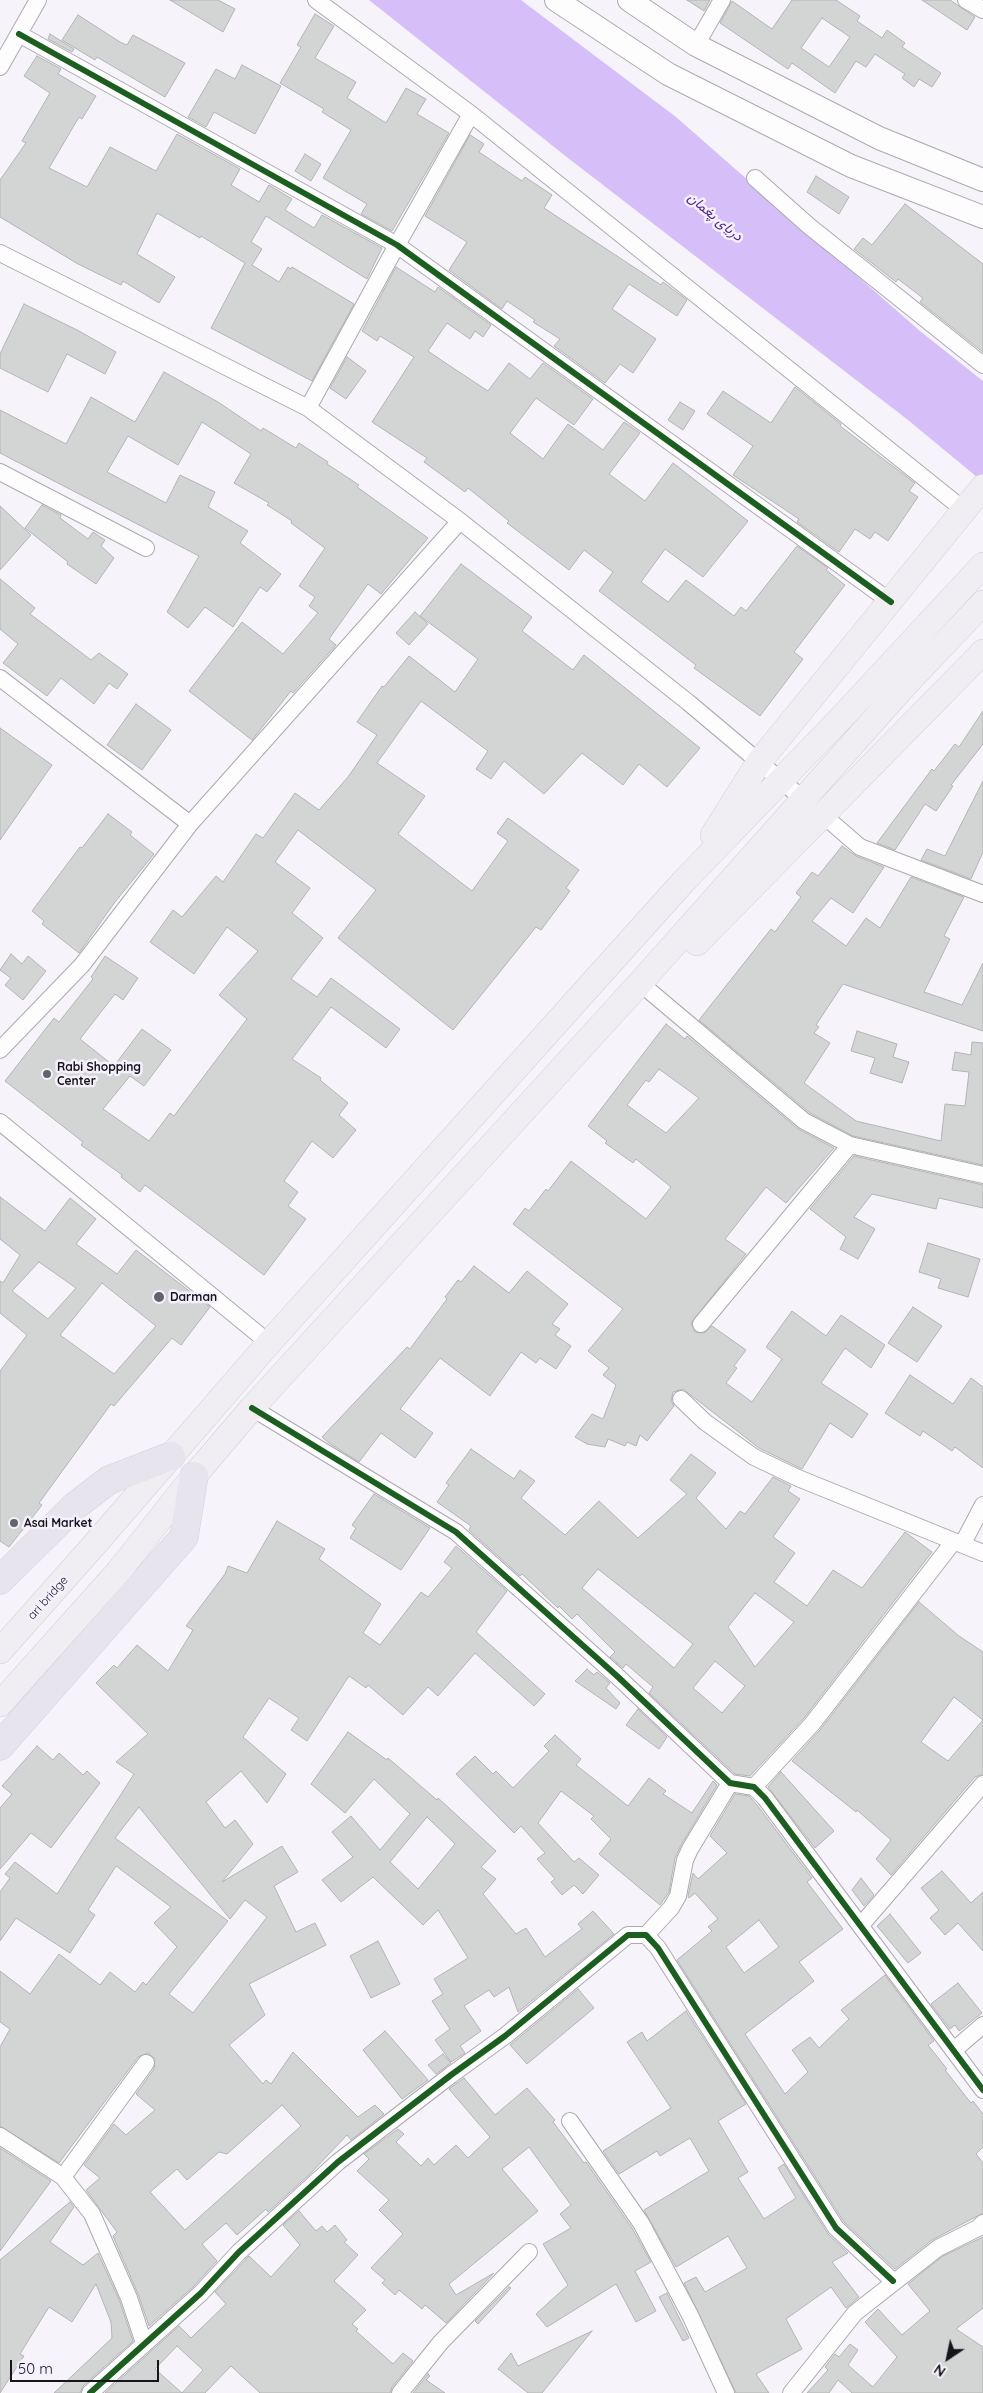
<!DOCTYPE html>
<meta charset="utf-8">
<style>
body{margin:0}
#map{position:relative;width:983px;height:2393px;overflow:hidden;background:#f6f3fa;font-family:Quicksand,sans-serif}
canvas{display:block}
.north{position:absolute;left:923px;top:2333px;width:50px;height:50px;-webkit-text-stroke:4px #f5f0fd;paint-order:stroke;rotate:214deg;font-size:14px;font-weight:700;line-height:20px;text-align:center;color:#17141b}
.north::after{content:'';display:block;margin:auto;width:18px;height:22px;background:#17141b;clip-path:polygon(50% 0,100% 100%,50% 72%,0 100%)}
.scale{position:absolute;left:10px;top:2360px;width:149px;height:22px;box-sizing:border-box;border:2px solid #17141b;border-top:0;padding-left:6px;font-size:15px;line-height:18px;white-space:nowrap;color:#17141b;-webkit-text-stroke:4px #f5f0fd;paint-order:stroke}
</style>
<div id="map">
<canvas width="983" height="2393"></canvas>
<div class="north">N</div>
<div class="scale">50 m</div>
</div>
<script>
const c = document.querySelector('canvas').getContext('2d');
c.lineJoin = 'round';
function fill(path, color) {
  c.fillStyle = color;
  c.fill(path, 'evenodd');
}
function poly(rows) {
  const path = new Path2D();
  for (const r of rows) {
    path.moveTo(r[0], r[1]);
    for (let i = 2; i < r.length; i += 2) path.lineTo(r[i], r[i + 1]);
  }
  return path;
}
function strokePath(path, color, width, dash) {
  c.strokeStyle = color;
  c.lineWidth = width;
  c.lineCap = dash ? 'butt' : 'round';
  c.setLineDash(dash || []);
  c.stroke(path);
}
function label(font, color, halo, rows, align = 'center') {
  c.font = font + ' Quicksand,Vazirmatn,sans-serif';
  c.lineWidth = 5;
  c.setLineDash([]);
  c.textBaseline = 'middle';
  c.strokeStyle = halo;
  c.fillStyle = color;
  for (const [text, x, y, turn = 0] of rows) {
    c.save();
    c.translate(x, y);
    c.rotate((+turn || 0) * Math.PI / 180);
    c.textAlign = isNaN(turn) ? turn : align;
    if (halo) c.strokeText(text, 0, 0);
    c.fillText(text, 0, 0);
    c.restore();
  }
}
fill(poly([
 [369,0,521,0,676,117,920,331,983,381,983,482,908,420,568,158]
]), '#d6bef9');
const building = poly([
 [170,0,218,0,235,9,223,32,170,0],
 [687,0,710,0,704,11,687,0],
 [792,0,836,0,860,16,857,21,882,38,887,30,905,43,902,47,941,73,932,87,919,79,914,87,902,78,905,74,875,54,866,67,856,61,835,93,792,63,788,69,720,23,732,1,772,29,792,0],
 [822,18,850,37,829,67,801,48,822,18],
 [922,0,950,0,975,17,967,30,922,0],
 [315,14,334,26,315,58,356,82,347,98,386,123,406,88,426,99,417,114,449,133,392,231,361,214,367,204,323,178,351,130,322,112,324,109,280,83,301,47,297,45,315,14],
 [78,15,120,42,127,45,133,35,185,63,165,97,97,57,95,60,62,40,78,15],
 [50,34,74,49,72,52,48,39,50,34],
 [37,56,61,69,58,74,96,96,82,119,79,117,49,168,87,187,110,147,156,171,177,134,240,169,231,185,259,202,269,185,292,199,285,210,314,228,322,215,382,248,367,279,266,216,251,242,262,249,252,265,279,282,288,267,291,269,292,267,354,304,312,381,211,328,245,263,201,236,200,238,157,213,137,254,175,277,159,303,123,281,121,285,78,264,0,217,0,180,26,143,22,141,50,93,24,76,37,56],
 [242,65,281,86,255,134,214,112,206,127,188,117,216,69,235,79,242,65],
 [470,135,484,144,479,152,522,181,525,177,552,195,544,208,661,285,663,282,687,300,677,316,629,284,612,309,656,339,633,373,620,364,605,383,554,346,560,339,533,322,535,320,507,301,502,309,449,270,467,242,425,216,470,135],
 [305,154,321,164,311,181,295,171,305,154],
 [816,176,849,197,839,214,807,192,816,176],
 [905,204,983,264,983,352,920,302,923,298,898,279,896,282,854,249,863,238,872,245,905,204],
 [396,267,435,292,438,287,491,325,483,337,475,331,470,339,447,323,428,351,444,362,488,391,509,363,530,379,543,363,593,399,574,425,536,398,510,433,543,459,568,424,603,450,624,422,640,433,609,474,645,501,673,463,748,521,703,577,665,549,641,582,668,602,686,580,734,616,741,607,746,611,797,546,828,568,826,570,845,585,794,652,803,659,760,716,694,668,696,665,599,591,613,572,584,550,569,570,507,523,509,521,468,488,465,492,424,462,427,458,372,422,414,357,380,336,377,341,362,331,396,267],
 [24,304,79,331,116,352,105,374,67,354,48,392,0,368,0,354,24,304],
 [347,357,366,371,346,399,330,388,347,357],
 [164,372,218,402,261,431,263,428,296,448,299,443,328,462,327,464,359,485,357,487,428,538,381,594,368,584,329,639,336,645,293,693,291,691,252,740,189,691,242,622,283,654,318,613,309,606,315,597,299,586,325,548,291,523,292,521,267,505,269,503,234,483,251,454,202,422,178,465,128,436,107,472,166,503,180,475,215,492,208,507,248,531,240,543,281,574,267,592,260,587,233,627,205,607,188,628,167,612,199,556,0,453,0,410,66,444,91,397,135,422,164,372],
 [795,387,841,424,840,426,915,483,909,491,918,497,888,541,875,532,870,539,855,529,839,552,797,522,799,519,733,475,753,446,707,414,723,391,771,423,795,387],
 [680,402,695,411,683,430,668,420,680,402],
 [42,505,61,515,60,518,88,539,93,532,105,540,101,546,114,558,96,584,67,564,68,562,25,528,42,505],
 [0,506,31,535,0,570,0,506],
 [461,564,532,617,522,631,573,670,584,655,700,748,667,787,639,764,623,785,582,753,544,794,504,761,491,779,476,769,488,751,421,701,377,763,425,796,398,834,472,891,508,841,497,833,508,818,579,870,566,888,570,891,541,930,536,927,453,1030,338,938,376,890,298,830,275,862,310,888,292,913,323,938,291,979,317,997,331,978,400,1029,386,1048,331,1007,292,1059,321,1078,320,1080,348,1103,339,1115,356,1130,333,1158,312,1141,284,1181,298,1192,288,1206,306,1219,264,1275,145,1185,140,1192,121,1177,122,1175,81,1145,83,1142,5,1081,54,1018,59,1022,93,979,91,977,105,956,138,978,123,1000,115,994,80,1039,114,1066,142,1029,171,1050,144,1086,130,1076,103,1109,149,1141,170,1113,174,1116,247,1019,219,995,258,951,227,927,194,974,150,942,173,910,182,917,216,876,223,882,256,834,263,838,295,793,319,810,348,777,377,735,357,722,382,686,384,687,409,656,455,692,478,659,420,616,461,564],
 [0,579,35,608,30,614,91,660,99,653,128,674,117,689,109,683,94,704,61,678,47,696,3,663,18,644,0,629,0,579],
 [415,612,428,624,409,645,396,633,415,612],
 [136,704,171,730,142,770,107,745,136,704],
 [983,711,983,744,951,785,953,786,936,811,925,804,895,850,877,843,932,769,934,771,955,744,959,747,983,711],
 [0,728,52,765,0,840,0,728],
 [983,781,983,852,971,879,921,860,927,849,945,856,983,781],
 [108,814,132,832,130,835,154,854,115,902,79,953,42,924,44,921,32,911,80,847,82,848,108,814],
 [842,846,856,856,884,867,853,913,831,898,812,921,846,946,866,918,880,928,911,877,964,897,944,936,950,939,924,992,962,1005,983,963,983,1031,843,984,816,1025,819,1027,814,1033,830,1043,804,1083,856,1121,941,1141,945,1104,965,1106,969,1072,952,1070,955,1052,971,1055,972,1042,983,1043,983,1165,853,1136,810,1113,699,1020,771,929,775,932,801,897,796,893,812,872,818,876,842,846],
 [11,954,22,964,28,956,46,971,23,1000,5,985,11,978,0,970,11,954],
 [666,1024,685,1039,687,1036,798,1129,834,1148,786,1203,766,1187,725,1239,746,1254,691,1323,695,1332,704,1333,712,1326,746,1350,734,1366,737,1368,726,1383,752,1402,782,1359,766,1347,792,1311,826,1336,841,1315,885,1345,871,1368,845,1348,821,1383,868,1414,852,1438,830,1423,802,1469,759,1448,683,1389,673,1392,671,1401,674,1406,647,1441,640,1435,636,1446,627,1442,625,1446,608,1439,605,1447,587,1444,575,1437,592,1414,603,1419,616,1385,603,1375,609,1368,588,1351,623,1309,513,1224,525,1208,529,1211,546,1189,548,1191,571,1161,646,1219,671,1187,636,1159,633,1163,605,1143,607,1141,588,1126,666,1024],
 [659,1069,699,1098,666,1133,627,1105,646,1080,649,1082,659,1069],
 [857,1031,897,1044,893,1057,909,1062,902,1083,870,1073,875,1058,851,1051,857,1031],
 [854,1156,983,1185,983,1208,939,1198,936,1209,872,1194,854,1217,875,1229,858,1259,840,1249,846,1237,810,1209,854,1156],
 [0,1197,45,1231,70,1198,96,1219,76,1244,117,1274,136,1250,210,1307,181,1345,172,1338,114,1406,111,1404,39,1503,42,1505,9,1547,0,1541,0,1371,27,1335,0,1313,0,1281,3,1283,20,1255,0,1239,0,1197],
 [39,1262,76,1288,48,1319,12,1291,39,1262],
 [102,1283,156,1326,114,1374,60,1335,102,1283],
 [928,1243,980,1259,968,1297,938,1288,941,1279,919,1272,928,1243],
 [474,1266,509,1293,527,1271,568,1304,552,1324,560,1329,555,1335,571,1346,556,1369,540,1358,536,1363,521,1352,490,1396,440,1358,400,1409,433,1433,415,1458,381,1433,359,1462,329,1443,322,1437,407,1347,410,1349,447,1299,445,1297,458,1280,461,1282,474,1266],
 [913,1307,942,1326,917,1362,888,1343,913,1307],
 [910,1375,953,1404,971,1378,983,1387,983,1468,955,1447,952,1451,923,1431,920,1436,885,1413,910,1375],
 [471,1449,514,1479,520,1470,535,1481,521,1498,565,1535,599,1501,638,1538,687,1494,670,1480,691,1454,716,1473,696,1498,726,1529,740,1511,745,1514,773,1477,791,1486,788,1491,800,1499,773,1537,795,1553,774,1582,807,1606,833,1570,862,1588,905,1532,932,1552,804,1718,750,1776,735,1774,649,1693,653,1687,626,1664,623,1668,610,1657,615,1652,577,1614,572,1619,559,1606,558,1608,522,1574,520,1576,469,1530,471,1526,437,1502,449,1485,446,1483,471,1449],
 [598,1569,693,1644,674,1668,582,1588,598,1569],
 [755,1593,794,1622,755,1667,728,1627,755,1593],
 [715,1661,745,1686,722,1713,693,1688,715,1661],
 [374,1494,430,1528,401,1570,350,1538,356,1528,352,1525,374,1494],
 [277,1521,325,1549,319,1559,381,1604,363,1633,380,1645,421,1592,428,1597,452,1568,444,1562,456,1546,507,1591,476,1632,545,1694,534,1706,475,1653,438,1696,428,1687,403,1715,368,1685,366,1688,349,1676,307,1741,291,1730,299,1718,269,1698,243,1737,286,1774,267,1803,241,1771,206,1802,225,1828,235,1820,253,1844,222,1882,282,1846,298,1872,274,1886,296,1932,315,1923,326,1945,249,1984,265,2015,229,2045,263,2084,266,2080,271,2084,293,2052,358,2117,375,2105,384,2114,351,2140,347,2135,311,2173,268,2212,266,2209,237,2235,226,2223,202,2244,217,2261,194,2286,149,2326,138,2294,113,2236,117,2232,86,2190,100,2178,84,2165,114,2124,126,2135,155,2110,136,2094,154,2069,155,2059,148,2053,138,2057,59,2163,0,2126,0,2047,10,2029,0,2022,0,1971,30,1994,59,1954,100,1985,110,1972,135,1992,143,1982,146,1985,177,1947,154,1923,171,1907,116,1866,88,1910,95,1915,70,1953,16,1918,0,1941,0,1892,10,1878,5,1874,15,1862,57,1894,134,1774,116,1762,148,1734,96,1683,114,1665,117,1668,137,1645,168,1671,193,1630,186,1626,225,1574,228,1566,247,1573,277,1521],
 [139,1807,230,1919,245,1900,267,1917,193,2013,169,1994,228,1921,115,1838,139,1807],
 [282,2105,301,2126,185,2230,150,2192,177,2169,187,2180,219,2152,227,2154,282,2105],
 [919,1602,959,1636,983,1652,983,1774,975,1777,891,1875,876,1859,891,1840,857,1810,856,1812,792,1761,820,1730,919,1602],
 [954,1697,983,1720,948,1761,921,1742,954,1697],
 [587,1669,594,1675,597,1672,610,1683,606,1688,620,1703,616,1709,575,1681,587,1669],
 [638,1709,667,1737,659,1749,626,1725,638,1709],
 [348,1732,387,1760,388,1758,437,1800,438,1798,496,1851,481,1867,496,1879,483,1894,516,1934,526,1928,545,1957,582,1929,578,1924,593,1911,614,1934,518,2012,509,1987,494,1997,489,1990,464,2006,481,2031,460,2046,465,2053,451,2062,435,2040,450,2029,432,2001,443,1994,434,1979,468,1958,438,1910,423,1925,373,1877,341,1902,322,1880,353,1857,332,1832,351,1816,380,1850,410,1814,374,1779,345,1813,311,1784,348,1732],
 [427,1817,455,1844,418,1889,390,1862,427,1817],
 [555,1735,581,1759,576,1765,628,1806,649,1778,666,1791,663,1794,692,1813,713,1781,717,1785,681,1845,675,1858,669,1892,660,1905,599,1854,611,1839,591,1819,594,1816,561,1791,538,1823,574,1862,579,1858,599,1875,583,1894,574,1885,562,1895,551,1882,555,1879,537,1859,545,1853,521,1826,514,1833,456,1774,475,1756,493,1774,496,1771,513,1788,549,1751,544,1746,555,1735],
 [37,1746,53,1760,59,1753,83,1775,87,1771,100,1783,51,1848,31,1833,0,1869,0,1808,12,1794,2,1786,37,1746],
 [781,1772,834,1831,815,1848,768,1787,781,1772],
 [735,1794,749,1796,757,1805,812,1878,807,1882,843,1929,799,1962,814,1981,745,2034,785,2094,808,2072,792,2050,810,2037,819,2048,849,2019,841,2010,885,1975,934,2041,928,2045,947,2069,945,2070,971,2103,973,2101,983,2114,983,2147,976,2154,983,2163,983,2213,932,2240,895,2269,844,2222,677,1960,712,1931,708,1927,718,1919,695,1893,689,1898,688,1896,693,1873,698,1879,727,1853,710,1836,735,1794],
 [759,1920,779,1947,744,1973,726,1947,759,1920],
 [942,1871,971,1903,983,1892,983,1951,958,1923,945,1935,930,1918,939,1910,921,1888,942,1871],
 [861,1878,874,1895,864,1906,852,1890,861,1878],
 [890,1914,921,1953,908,1963,877,1926,890,1914],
 [378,1941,400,1984,371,1998,350,1956,378,1941],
 [958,1983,982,2013,959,2031,955,2025,950,2029,931,2004,958,1983],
 [578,1989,594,2008,527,2064,510,2045,578,1989],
 [686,2011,746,2104,718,2121,748,2172,738,2178,764,2219,796,2198,778,2168,784,2164,828,2234,848,2253,832,2262,859,2297,846,2308,831,2287,786,2319,802,2349,756,2374,769,2393,736,2393,684,2283,696,2277,705,2292,747,2268,728,2236,676,2267,644,2210,709,2171,690,2138,660,2156,657,2151,619,2174,603,2151,671,2108,627,2042,642,2032,647,2041,686,2011],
 [385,2031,428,2080,402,2099,363,2050,385,2031],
 [443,2054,451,2063,436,2074,428,2065,443,2054],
 [464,2078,495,2115,527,2088,555,2120,553,2122,584,2163,586,2162,632,2228,651,2262,635,2271,656,2311,636,2322,616,2284,547,2327,536,2314,568,2285,543,2244,571,2228,560,2214,571,2205,529,2147,502,2169,538,2211,449,2284,456,2295,494,2273,446,2323,425,2305,422,2309,399,2290,395,2295,382,2283,385,2280,371,2268,403,2234,379,2210,389,2200,357,2171,369,2159,364,2154,398,2129,404,2134,396,2142,421,2166,428,2158,434,2165,456,2145,468,2158,490,2137,449,2089,464,2078],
 [0,2148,51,2181,0,2251,0,2148],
 [70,2202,74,2207,50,2242,83,2265,98,2253,120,2302,133,2341,83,2386,80,2393,54,2393,112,2338,111,2322,96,2284,72,2322,49,2307,20,2354,24,2356,0,2393,0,2260,70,2202],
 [299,2211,316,2231,322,2226,327,2232,335,2225,347,2240,344,2242,358,2255,334,2281,366,2310,352,2324,358,2329,356,2331,393,2364,403,2353,413,2361,392,2387,390,2393,260,2393,231,2366,205,2393,105,2393,179,2326,191,2338,226,2304,215,2292,249,2256,271,2277,300,2245,283,2225,299,2211],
 [177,2346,203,2370,182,2393,155,2369,177,2346],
 [983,2237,983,2308,956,2329,983,2347,983,2393,852,2393,838,2380,829,2393,807,2393,828,2370,825,2367,835,2354,839,2357,850,2344,858,2350,848,2365,873,2387,897,2357,865,2322,878,2309,902,2335,930,2311,908,2284,943,2256,983,2237],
 [509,2287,511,2288,478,2324,475,2321,509,2287],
 [667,2293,689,2338,683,2341,659,2297,667,2293],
 [592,2331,542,2393,528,2393,498,2369,511,2353,518,2366,592,2331],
 [428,2374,430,2376,426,2380,445,2393,413,2393,428,2374]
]);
fill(building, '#d3d5d5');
strokePath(building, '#b3b4b5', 1);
const street = poly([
 [316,0,471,114,964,510],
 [966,0,983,10],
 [19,34,397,245,891,602],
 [696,45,722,0],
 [0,67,38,0],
 [755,178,809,226,983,365],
 [0,253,308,408,460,521,689,703,803,799],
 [308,408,397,245,471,114],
 [0,472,146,548],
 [0,678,190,824],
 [823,815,860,847,983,894],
 [640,983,804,1121,850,1145,983,1175],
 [0,1050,82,965,190,824,460,521],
 [0,1122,269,1343],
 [701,1324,850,1145],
 [681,1399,705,1422,754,1457,798,1478,983,1553],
 [252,1408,456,1532,617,1676,730,1783,754,1787,765,1798,983,2090],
 [963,1543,983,1505],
 [754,1787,812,1724,954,1541],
 [861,1925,983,1784],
 [646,1935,671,1908,678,1896,685,1860,690,1849,730,1783],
 [954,2050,983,2025],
 [570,2121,641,2223,690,2315,726,2393],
 [0,2136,63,2177,92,2214,129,2298,144,2343],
 [63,2177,146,2063],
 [90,2393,201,2293,239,2252,338,2162,451,2075,505,2036,628,1935,646,1935,658,1948,836,2228,893,2281],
 [400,2393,441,2342,529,2252],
 [791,2393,855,2313,938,2248,978,2228,983,2223]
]);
const secondary = poly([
 [556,0,668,74,851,166,983,217],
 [629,0,696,45,879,138,983,180]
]);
const primary = poly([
 [713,835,759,762,983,487],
 [697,943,983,652],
 [0,1651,95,1544,269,1343,683,882,842,717,983,565],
 [0,1704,118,1572,194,1476,252,1408,640,983,905,685,983,603]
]);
const highway = poly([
 [0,1580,75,1506,109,1480,171,1456],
 [0,1746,184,1537,194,1476]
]);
strokePath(street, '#aca9b0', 18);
strokePath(secondary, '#aca9b0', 24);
strokePath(primary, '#d2d1d4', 26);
strokePath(highway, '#d2d1d4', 29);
strokePath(street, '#fefdfe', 16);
strokePath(secondary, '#fefdfe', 22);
strokePath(primary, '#f0eef3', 25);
strokePath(highway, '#e8e4ed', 28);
strokePath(poly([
 [19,34,397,245,891,602],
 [252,1408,456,1532,617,1676,730,1783,754,1787,765,1798,983,2090],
 [90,2393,201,2293,239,2252,338,2162,451,2075,505,2036,628,1935,646,1935,658,1948,836,2228,893,2281]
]), '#1b5e20', 6);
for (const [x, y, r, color] of [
 [47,1074,5,"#656269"],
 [159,1297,6,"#656269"],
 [14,1523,5,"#656269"]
]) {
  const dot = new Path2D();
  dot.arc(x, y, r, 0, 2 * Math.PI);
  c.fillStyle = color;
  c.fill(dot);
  strokePath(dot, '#f5f0fd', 2);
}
label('bold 12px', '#17141b', '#f5f0fd', [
 ["Rabi Shopping",57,1067],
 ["Center",57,1081],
 ["Darman",170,1297],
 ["Asai Market",24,1523]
], 'left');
label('12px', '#17141b', '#f5f0fd', [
 ["ari bridge",48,1598,-48]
]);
label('italic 14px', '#582a88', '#f5f0fd', [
 ["دریای پغمان",715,217,40]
]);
</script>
